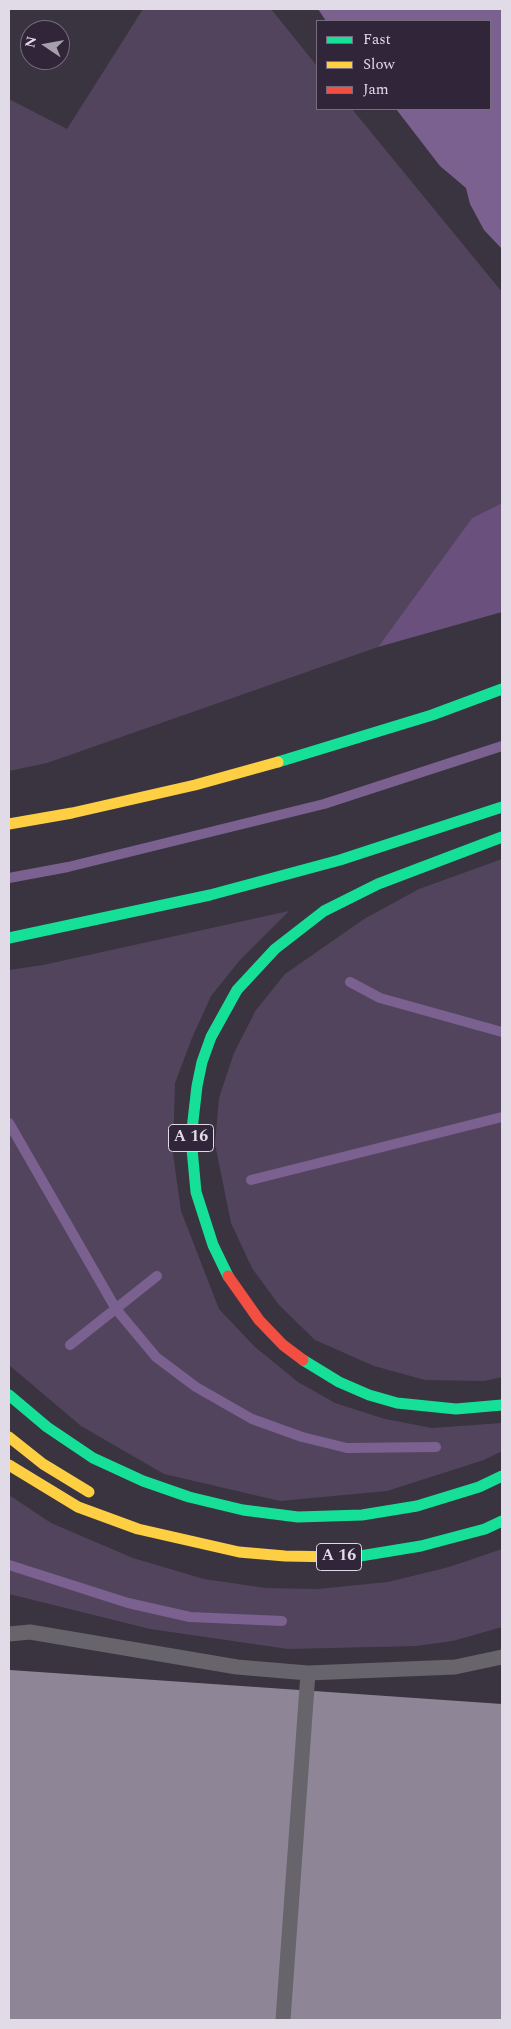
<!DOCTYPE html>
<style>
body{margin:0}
#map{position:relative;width:511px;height:2029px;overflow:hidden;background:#39343f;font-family:Spectral,serif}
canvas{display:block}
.frame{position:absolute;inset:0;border:10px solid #e1dae7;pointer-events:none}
.legend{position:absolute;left:316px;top:20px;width:175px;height:90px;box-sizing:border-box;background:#302539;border:1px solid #776d7f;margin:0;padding:6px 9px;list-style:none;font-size:15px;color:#e1dae7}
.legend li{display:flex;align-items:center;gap:10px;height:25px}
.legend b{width:25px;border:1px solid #776d7f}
.north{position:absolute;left:20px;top:20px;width:50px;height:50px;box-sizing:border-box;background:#302539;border:1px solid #776d7f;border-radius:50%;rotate:282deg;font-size:14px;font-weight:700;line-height:20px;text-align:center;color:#e1dae7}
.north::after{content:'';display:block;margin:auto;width:18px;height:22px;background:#a6a0ac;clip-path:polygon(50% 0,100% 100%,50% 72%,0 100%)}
</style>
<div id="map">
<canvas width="511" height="2029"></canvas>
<div class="frame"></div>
<ul class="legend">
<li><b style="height:6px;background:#16e098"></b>Fast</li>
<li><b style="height:6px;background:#ffcf43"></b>Slow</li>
<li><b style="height:6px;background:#f24e42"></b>Jam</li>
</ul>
<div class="north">N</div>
</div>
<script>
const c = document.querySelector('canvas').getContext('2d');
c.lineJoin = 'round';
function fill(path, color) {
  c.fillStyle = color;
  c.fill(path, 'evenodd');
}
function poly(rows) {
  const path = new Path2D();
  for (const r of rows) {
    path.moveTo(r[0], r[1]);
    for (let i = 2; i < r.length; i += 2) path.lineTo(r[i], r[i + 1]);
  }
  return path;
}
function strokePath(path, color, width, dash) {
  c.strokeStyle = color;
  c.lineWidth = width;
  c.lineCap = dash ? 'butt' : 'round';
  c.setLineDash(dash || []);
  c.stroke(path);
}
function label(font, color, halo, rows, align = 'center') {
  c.font = font + ' Spectral,serif';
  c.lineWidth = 5;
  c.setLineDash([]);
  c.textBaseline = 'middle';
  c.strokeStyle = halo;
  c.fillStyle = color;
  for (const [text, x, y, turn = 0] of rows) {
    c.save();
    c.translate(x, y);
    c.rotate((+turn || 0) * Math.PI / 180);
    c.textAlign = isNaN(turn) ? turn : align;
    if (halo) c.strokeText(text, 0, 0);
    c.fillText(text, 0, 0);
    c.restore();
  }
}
fill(poly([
 [143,9,271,9,317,66,317,109,352,109,502,292,502,503,472,518,378,647,47,763,9,771,9,99,67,129],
 [502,859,502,1377,484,1381,425,1380,374,1366,315,1340,279,1305,252,1268,231,1223,215,1144,219,1098,234,1053,256,1010,285,974,364,919,419,889],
 [289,911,240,960,211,996,192,1038,175,1083,173,1154,181,1211,219,1309,255,1347,298,1382,335,1403,385,1419,432,1428,502,1423,502,1451,484,1460,387,1491,280,1501,164,1474,81,1426,9,1365,9,970,43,965],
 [9,1495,51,1523,133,1558,204,1579,266,1588,317,1589,388,1582,449,1567,502,1549,502,1627,453,1641,416,1646,288,1649,150,1629,9,1594]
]), '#52445d');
fill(poly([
 [502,503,502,612,378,647,472,518]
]), '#6a517d');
fill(poly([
 [318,9,502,9,502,249,484,230,470,204,466,188,440,166,396,109,490,109,490,21,326,21]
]), '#7b6190');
strokePath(poly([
 [9,878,68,867,324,804,502,746],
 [350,982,380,998,502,1032],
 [9,1123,116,1309,156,1357,196,1387,252,1419,302,1437,347,1448,436,1447],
 [251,1180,502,1117],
 [70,1345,157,1276],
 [9,1565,128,1603,190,1617,282,1621]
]), '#7b6190', 10);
fill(poly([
 [10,1670,502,1704,502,2020,9,2020]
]), '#8e8696');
strokePath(poly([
 [9,1634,30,1632,237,1667,308,1673,455,1667,502,1657],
 [283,2020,308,1673]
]), '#67646b', 15);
strokePath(poly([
 [278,762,432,715,502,689],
 [9,938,210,895,340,860,502,807],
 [228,1276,213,1245,196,1192,191,1138,197,1086,202,1062,211,1037,237,990,275,949,324,911,378,884,502,837],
 [303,1360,339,1382,369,1395,397,1403,456,1409,502,1405],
 [9,1395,47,1427,93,1458,143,1481,189,1497,243,1510,298,1517,362,1515,417,1506,479,1487,502,1476],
 [339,1557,354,1557,421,1546,485,1529,502,1521]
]), '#16e098', 11);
strokePath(poly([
 [9,824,72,813,195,785,278,762],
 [9,1437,43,1464,89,1492],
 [9,1465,78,1507,138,1529,239,1552,285,1556,339,1557]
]), '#ffcf43', 11);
strokePath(poly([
 [228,1276,259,1320,283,1345,303,1360]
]), '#f24e42', 11);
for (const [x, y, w] of [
 [191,1138,45],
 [339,1557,45]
]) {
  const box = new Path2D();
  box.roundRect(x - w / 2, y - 13.5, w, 27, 4);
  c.fillStyle = '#302539';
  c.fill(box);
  strokePath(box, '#e1dae7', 1);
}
label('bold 16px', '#e1dae7', null, [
 ["A 16",191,1138],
 ["A 16",339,1557]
]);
</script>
